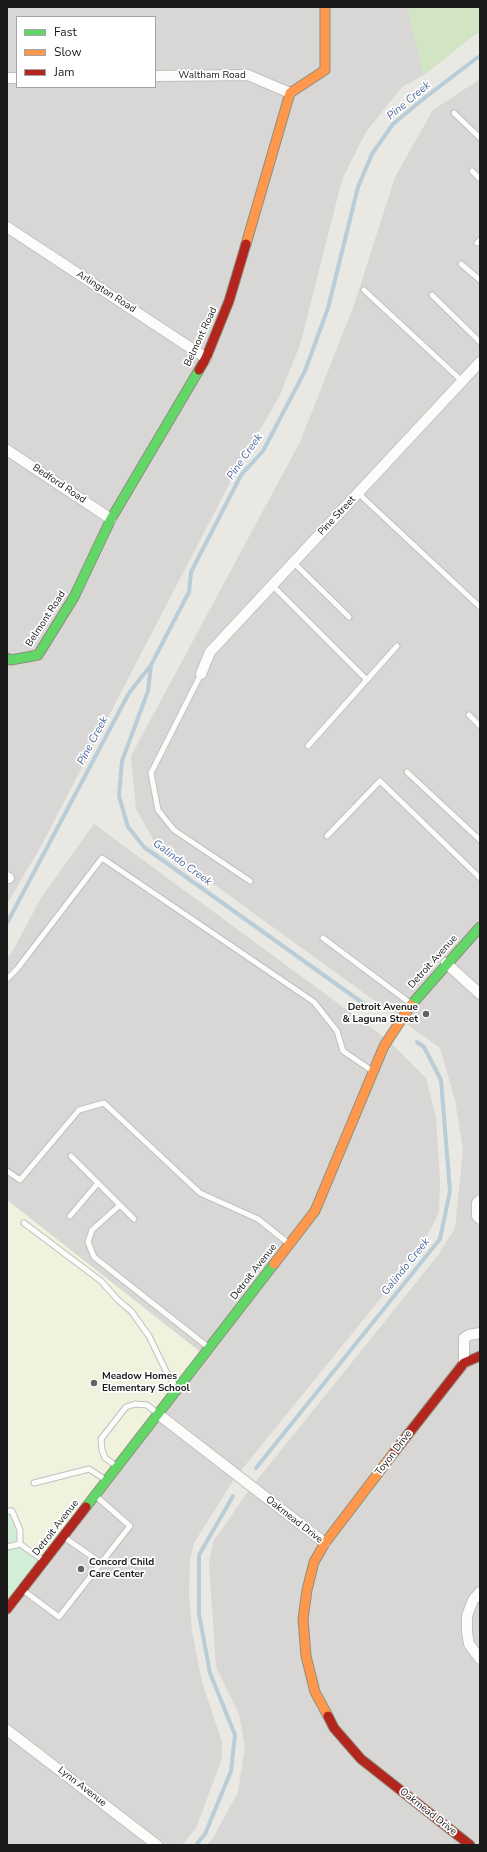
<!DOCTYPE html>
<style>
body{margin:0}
#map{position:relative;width:487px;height:1852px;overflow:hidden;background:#e9e8e3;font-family:"Nunito Sans",sans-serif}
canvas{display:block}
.frame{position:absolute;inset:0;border:8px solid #1b1b1b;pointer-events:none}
.legend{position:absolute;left:16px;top:16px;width:140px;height:72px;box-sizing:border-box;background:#fff;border:1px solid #a4a4a4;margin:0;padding:5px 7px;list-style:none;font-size:12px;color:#1b1b1b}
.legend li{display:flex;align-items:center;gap:8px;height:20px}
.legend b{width:20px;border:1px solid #a4a4a4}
</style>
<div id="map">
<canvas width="487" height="1852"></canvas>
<div class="frame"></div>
<ul class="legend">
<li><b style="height:5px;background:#63d668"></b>Fast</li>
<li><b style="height:5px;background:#ff974d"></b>Slow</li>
<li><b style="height:5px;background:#b3261e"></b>Jam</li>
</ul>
</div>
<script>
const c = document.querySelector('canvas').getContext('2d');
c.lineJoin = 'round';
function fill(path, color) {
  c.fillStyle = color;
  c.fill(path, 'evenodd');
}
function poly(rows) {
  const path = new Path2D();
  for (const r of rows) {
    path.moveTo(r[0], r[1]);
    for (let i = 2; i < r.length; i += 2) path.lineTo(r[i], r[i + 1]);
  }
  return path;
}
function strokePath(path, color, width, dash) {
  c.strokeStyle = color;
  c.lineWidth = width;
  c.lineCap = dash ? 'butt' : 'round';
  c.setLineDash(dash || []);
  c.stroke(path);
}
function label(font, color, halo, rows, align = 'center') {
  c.font = font + ' "Nunito Sans",sans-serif';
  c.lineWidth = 3.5;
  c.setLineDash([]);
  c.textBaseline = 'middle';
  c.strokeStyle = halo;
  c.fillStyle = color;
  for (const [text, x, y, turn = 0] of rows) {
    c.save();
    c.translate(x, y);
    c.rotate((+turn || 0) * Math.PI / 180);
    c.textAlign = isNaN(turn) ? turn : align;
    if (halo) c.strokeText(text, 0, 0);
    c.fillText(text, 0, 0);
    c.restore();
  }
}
fill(poly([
 [7,7,407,7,424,75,402,87,366,132,342,180,300,345,280,395,235,473,40,848,7,904],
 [17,17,155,17,155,87,17,87],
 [480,79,480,1845,207,1845,213,1838,238,1792,245,1747,239,1714,216,1667,209,1563,213,1542,249,1490,439,1254,455,1228,463,1150,455,1100,440,1048,154,841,136,809,131,756,300,442,354,305,395,177,433,110],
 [94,824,388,1040,426,1078,436,1118,440,1181,439,1213,424,1242,381,1298,234,1479,194,1543,190,1560,189,1594,192,1631,202,1682,222,1742,222,1759,196,1828,182,1845,7,1845,7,1609,203,1355,7,1200,7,958,12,952,41,898]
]), '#d8d7d5');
fill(poly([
 [7,1200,203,1354,44,1561,20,1543,7,1511]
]), '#f0f2de');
fill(poly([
 [407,7,480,7,480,32,472,37,424,75]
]), '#d1e4c4');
fill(poly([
 [7,1511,12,1512,20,1530,20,1543,44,1561,7,1609]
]), '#d2eed7');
strokePath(poly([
 [151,665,148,691,122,761,119,796,128,827,144,847,367,1006],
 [7,923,129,693,151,665,189,592,191,572,241,475,263,451,305,371,328,308,358,187,372,154,393,124,427,96,478,57],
 [256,1468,440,1239,450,1191,441,1080,424,1047,417,1042],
 [196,1845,205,1834,231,1771,235,1735,210,1673,199,1614,199,1555,233,1496]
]), '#b9cdd9', 4);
const lane = poly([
 [454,113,480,138],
 [472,171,480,179],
 [477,243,480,240],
 [461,264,480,280],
 [364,290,462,381],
 [432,295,480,342],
 [358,493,480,607],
 [293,562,349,617],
 [272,585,367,680],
 [201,674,151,773,158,810,174,830,250,881],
 [469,715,480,726],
 [308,746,397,646],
 [407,772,480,840],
 [327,836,380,781,480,878],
 [323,938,410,1003],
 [7,979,17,969,102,858,314,1002,337,1031,343,1051,371,1070],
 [71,1156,134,1219],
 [7,1171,20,1180,79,1110,104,1103,200,1193,258,1219,288,1243],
 [120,1205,92,1230,88,1242,94,1257,208,1347],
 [70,1216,98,1183],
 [24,1223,101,1281,118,1300,131,1311,149,1336,166,1371,176,1387],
 [115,1465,105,1458,102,1450,101,1439,126,1407,135,1404,147,1405,157,1413],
 [34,1483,89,1469,106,1480],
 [97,1497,130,1526,101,1563],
 [7,1511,12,1511,20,1530,20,1544],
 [20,1544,43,1560],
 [7,1547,20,1544],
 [24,1591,59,1617,101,1563,64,1537]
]);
const street = poly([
 [155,76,248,75,290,93],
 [7,78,17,78],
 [7,227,206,358],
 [7,450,111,519],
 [201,674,210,652,480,362],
 [7,877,9,878],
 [446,963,480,994],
 [480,1200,477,1203,477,1216,480,1219],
 [464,1363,464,1338,469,1335,480,1333],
 [158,1414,325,1543],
 [480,1592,473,1600,467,1616,467,1632,469,1644,480,1659],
 [7,1730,157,1845]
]);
const fast = poly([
 [7,658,11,660,38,655,74,597,111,519,199,370],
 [411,1005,480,927],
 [86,1507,274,1264]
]);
const slow = poly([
 [246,244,290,93,325,70,325,7],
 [274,1264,315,1211,384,1046,411,1005],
 [328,1716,315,1692,306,1656,303,1619,307,1590,314,1562,325,1543,395,1451]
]);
const jam = poly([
 [199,370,206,358,229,301,246,244],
 [395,1451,464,1363,480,1356],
 [7,1609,86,1507],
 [328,1716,334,1728,361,1759,470,1845]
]);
strokePath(lane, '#c0c0be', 7);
strokePath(street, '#c0c0be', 12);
strokePath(fast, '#8c907e', 11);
strokePath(slow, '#8c907e', 11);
strokePath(jam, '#8c907e', 11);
strokePath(lane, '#fcfcfb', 5);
strokePath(street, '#fcfcfb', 10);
strokePath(fast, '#63d668', 9);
strokePath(slow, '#ff974d', 9);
strokePath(jam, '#b3261e', 9);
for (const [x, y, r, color] of [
 [426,1014,4,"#636361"],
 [94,1383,4,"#636361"],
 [81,1569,4,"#636361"]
]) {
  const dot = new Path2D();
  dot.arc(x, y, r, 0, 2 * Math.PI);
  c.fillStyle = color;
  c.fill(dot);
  strokePath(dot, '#fff', 1.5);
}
label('10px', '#1b1b1b', '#fff', [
 ["Waltham Road",212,76],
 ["Arlington Road",106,292,33],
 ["Belmont Road",201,337,-65],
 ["Bedford Road",59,484,34],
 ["Pine Street",337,516,-47],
 ["Belmont Road",46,619,-57],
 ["Detroit Avenue",433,962,-48],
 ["Detroit Avenue",254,1272,-52],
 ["Toyon Drive",394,1453,-53],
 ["Oakmead Drive",294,1520,38],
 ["Detroit Avenue",56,1528,-52],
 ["Lynn Avenue",82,1787,38],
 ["Oakmead Drive",428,1812,38]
]);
label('bold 10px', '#1b1b1b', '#fff', [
 ["Detroit Avenue",418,1008,"right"],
 ["& Laguna Street",418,1020,"right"],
 ["Meadow Homes",102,1377],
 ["Elementary School",102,1389],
 ["Concord Child",89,1563],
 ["Care Center",89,1575]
], 'left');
label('italic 11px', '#526c9f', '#fff', [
 ["Pine Creek",409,101,-40],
 ["Pine Creek",245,457,-55],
 ["Pine Creek",93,741,-62],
 ["Galindo Creek",182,863,36],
 ["Galindo Creek",406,1267,-51]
]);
</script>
